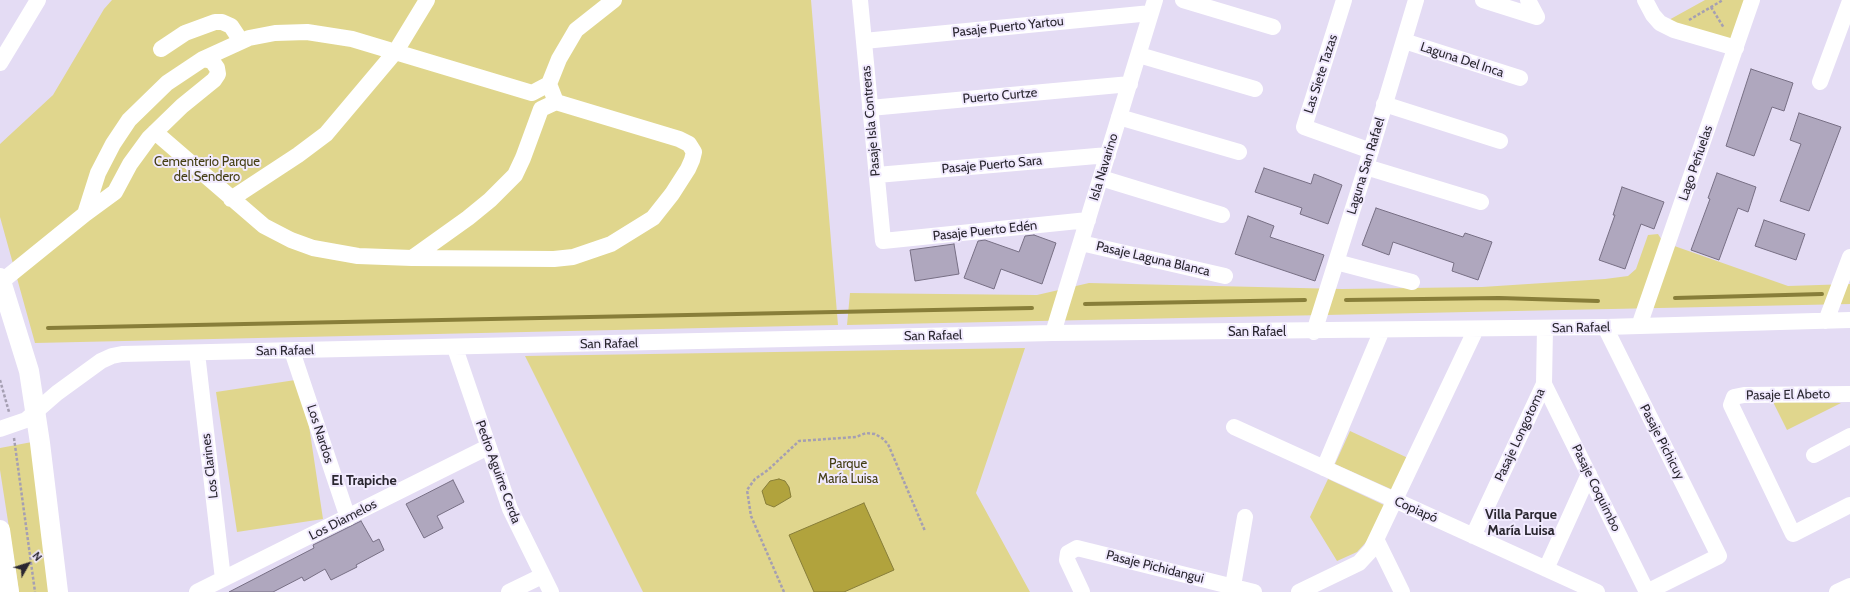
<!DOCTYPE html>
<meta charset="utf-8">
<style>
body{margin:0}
#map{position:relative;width:1850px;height:592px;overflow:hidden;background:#e4dcf4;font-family:Cabin,sans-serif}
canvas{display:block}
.north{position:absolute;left:8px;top:544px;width:40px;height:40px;-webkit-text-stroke:3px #f1eafe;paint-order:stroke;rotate:51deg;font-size:11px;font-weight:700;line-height:16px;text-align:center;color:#2a2730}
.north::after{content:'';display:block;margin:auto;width:14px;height:18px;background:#2a2730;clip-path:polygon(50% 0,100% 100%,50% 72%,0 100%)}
</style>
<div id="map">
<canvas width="1850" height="592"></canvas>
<div class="north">N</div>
</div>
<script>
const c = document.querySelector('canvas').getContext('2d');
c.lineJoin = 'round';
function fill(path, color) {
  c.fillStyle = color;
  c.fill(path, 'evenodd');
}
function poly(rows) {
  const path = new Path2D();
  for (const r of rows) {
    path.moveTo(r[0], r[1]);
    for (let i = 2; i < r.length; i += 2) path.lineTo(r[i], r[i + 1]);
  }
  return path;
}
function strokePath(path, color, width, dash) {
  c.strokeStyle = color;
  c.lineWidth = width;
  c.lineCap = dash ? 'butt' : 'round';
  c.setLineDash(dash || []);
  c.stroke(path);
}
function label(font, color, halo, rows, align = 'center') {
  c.font = font + ' Cabin,sans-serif';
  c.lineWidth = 4;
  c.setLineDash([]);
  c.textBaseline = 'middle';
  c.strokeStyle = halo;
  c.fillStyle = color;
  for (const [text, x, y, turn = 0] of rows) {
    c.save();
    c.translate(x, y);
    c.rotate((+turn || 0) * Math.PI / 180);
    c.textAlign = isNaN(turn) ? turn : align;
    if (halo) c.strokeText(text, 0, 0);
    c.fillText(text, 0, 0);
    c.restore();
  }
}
fill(poly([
 [112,0,811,0,838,325,35,343,0,217,0,144,53,95,104,9],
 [1705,0,1748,0,1733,44,1667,21],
 [1658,234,1663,242,1788,286,1850,284,1850,304,847,325,850,293,1037,295,1089,283,1342,289,1482,287,1605,279,1628,276,1636,269,1648,235],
 [1025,348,976,493,1030,592,643,592,525,356],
 [302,379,323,519,237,532,216,392],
 [1773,402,1841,403,1787,430],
 [1350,431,1408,458,1393,490,1335,464],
 [32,442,50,592,19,592,0,470,0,448],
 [1328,479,1384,505,1368,540,1357,552,1337,561,1310,517]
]), '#e0d68d');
const water = poly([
 [779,479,785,481,789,487,791,497,774,507,766,504,762,491,770,481,779,479],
 [864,503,894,570,844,592,814,592,789,535,864,503]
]);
fill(water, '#b1a33d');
strokePath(water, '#887e39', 1);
strokePath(poly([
 [1675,298,1822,294],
 [1346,300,1499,298,1598,301],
 [1085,304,1305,300],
 [48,328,1032,308]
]), '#887e39', 4);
const building = poly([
 [1751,69,1793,83,1784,111,1772,107,1754,156,1726,146,1751,69],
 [1799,113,1841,127,1809,211,1780,201,1801,144,1790,140,1799,113],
 [1264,168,1311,184,1314,174,1342,185,1328,224,1300,214,1302,208,1255,192,1264,168],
 [1717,173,1756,187,1748,212,1738,208,1719,260,1691,250,1710,199,1708,198,1717,173],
 [1622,187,1664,202,1654,229,1641,224,1625,269,1599,260,1615,215,1613,215,1622,187],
 [1376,208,1463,237,1465,233,1492,242,1478,280,1452,271,1454,263,1393,242,1389,255,1362,245,1376,208],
 [1248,216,1274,226,1270,237,1324,255,1315,281,1235,254,1248,216],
 [1764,220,1805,234,1796,260,1755,246,1764,220],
 [1034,235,1056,243,1042,284,1001,269,994,289,964,278,978,241,985,240,1019,252,1025,236,1034,235],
 [954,244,959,274,915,281,910,250,954,244],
 [453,480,464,502,437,516,443,528,424,538,406,504,453,480],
 [361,521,373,542,379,539,384,550,356,565,357,567,331,580,325,569,304,581,302,577,273,592,229,592,314,548,313,545,361,521]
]);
fill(building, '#afa7be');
strokePath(building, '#776f84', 1);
strokePath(poly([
 [1711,7,1724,28],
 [1689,20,1723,0],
 [0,380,9,412],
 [14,438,35,592],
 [784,592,751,516,747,490,755,479,768,470,799,441,856,437,866,433,875,434,882,438,888,444,925,531]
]), '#a59fb2', 2.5, [3, 2]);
strokePath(poly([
 [860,0,883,241,1088,220],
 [1183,0,1273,27],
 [1344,0,1304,127,1371,151],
 [1483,0,1537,17],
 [1528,0,1537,17],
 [1645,0,1653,15,1660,23,1674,30,1736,48],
 [864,41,1151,13],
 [1404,41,1520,78],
 [161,49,185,33,215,22,222,22,231,26,241,41],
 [1139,55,1255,89],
 [203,59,249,38,275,33,307,32,352,39,532,93,549,84,556,102,541,109,523,158,515,175,490,200,468,218,412,258],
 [203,59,212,61,217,68,218,74,214,80,182,106,149,138,130,164,115,192,85,214,98,173,113,144,129,120,167,83,203,59],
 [0,63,38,0],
 [1820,82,1850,1],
 [549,84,559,59,576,30,614,0],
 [1384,104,1500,141],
 [870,108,1130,84],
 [1119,117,1239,152],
 [155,132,264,226,291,240,313,248,358,256,412,258,554,259,573,257,611,244,653,218,672,194,688,169,692,160,694,152,689,144,679,139,556,102],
 [1366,167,1481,202],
 [877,175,1108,155],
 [1101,178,1222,215],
 [231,199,298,155,326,134,396,51,427,0],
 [1081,243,1225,276],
 [1336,262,1412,282],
 [1,282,85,214],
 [1826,321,1850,257],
 [1639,326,1752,0],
 [1605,327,1719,556,1647,592],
 [1314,332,1366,167,1416,0],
 [1053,333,1155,0],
 [455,348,510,509,551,592],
 [292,351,348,518],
 [197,353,223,579],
 [1544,384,1647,592],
 [1850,394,1744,395,1734,397,1731,405,1793,534,1850,505],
 [1234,427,1597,592],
 [0,429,26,420,57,393,101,361,112,356,122,354,1053,333,1605,327,1850,320],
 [1814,455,1850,436],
 [1324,468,1382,330],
 [1473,536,1544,384,1545,328],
 [1377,541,1402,592],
 [1546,569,1589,474],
 [1233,586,1245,517],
 [197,592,488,447],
 [509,592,542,576],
 [1082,592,1067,560,1068,553,1077,548,1254,592],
 [1299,592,1359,563,1371,550,1476,329],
 [1837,592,1850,586]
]), '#fff', 16);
strokePath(poly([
 [0,278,29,371,40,443,58,592],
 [0,530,9,592]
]), '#fff', 20);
label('13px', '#2a2730', '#f1eafe', [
 ["Pasaje Puerto Yartou",1008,27,-6],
 ["Laguna Del Inca",1462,60,18],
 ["Las Siete Tazas",1321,74,-72],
 ["Puerto Curtze",1000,96,-5],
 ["Pasaje Isla Contreras",871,121,-95],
 ["Lago Peñuelas",1696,163,-71],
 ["Pasaje Puerto Sara",992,165,-5],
 ["Laguna San Rafael",1366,166,-73],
 ["Isla Navarino",1104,167,-73],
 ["Pasaje Puerto Edén",985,231,-6],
 ["Pasaje Laguna Blanca",1153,259,13],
 ["San Rafael",1581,328,-1],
 ["San Rafael",1257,332],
 ["San Rafael",933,336,-1],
 ["San Rafael",609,344,-1],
 ["San Rafael",285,351,-1],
 ["Pasaje El Abeto",1788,395,-1],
 ["Los Nardos",320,434,72],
 ["Pasaje Longotoma",1520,435,-65],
 ["Pasaje Pichicuy",1662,442,63],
 ["Los Clarines",210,466,-97],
 ["Pedro Aguirre Cerda",498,472,70],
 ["Pasaje Coquimbo",1596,488,64],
 ["Copiapó",1416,510,24],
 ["Los Diamelos",343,520,-27],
 ["Pasaje Pichidangui",1155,567,14]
]);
label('13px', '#443e13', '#f1eafe', [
 ["Cementerio Parque",207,162],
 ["del Sendero",207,177],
 ["Parque",848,464],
 ["María Luisa",848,479]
]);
label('bold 14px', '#2a2730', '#f1eafe', [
 ["El Trapiche",364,481],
 ["Villa Parque",1521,515],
 ["María Luisa",1521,531]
]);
</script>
